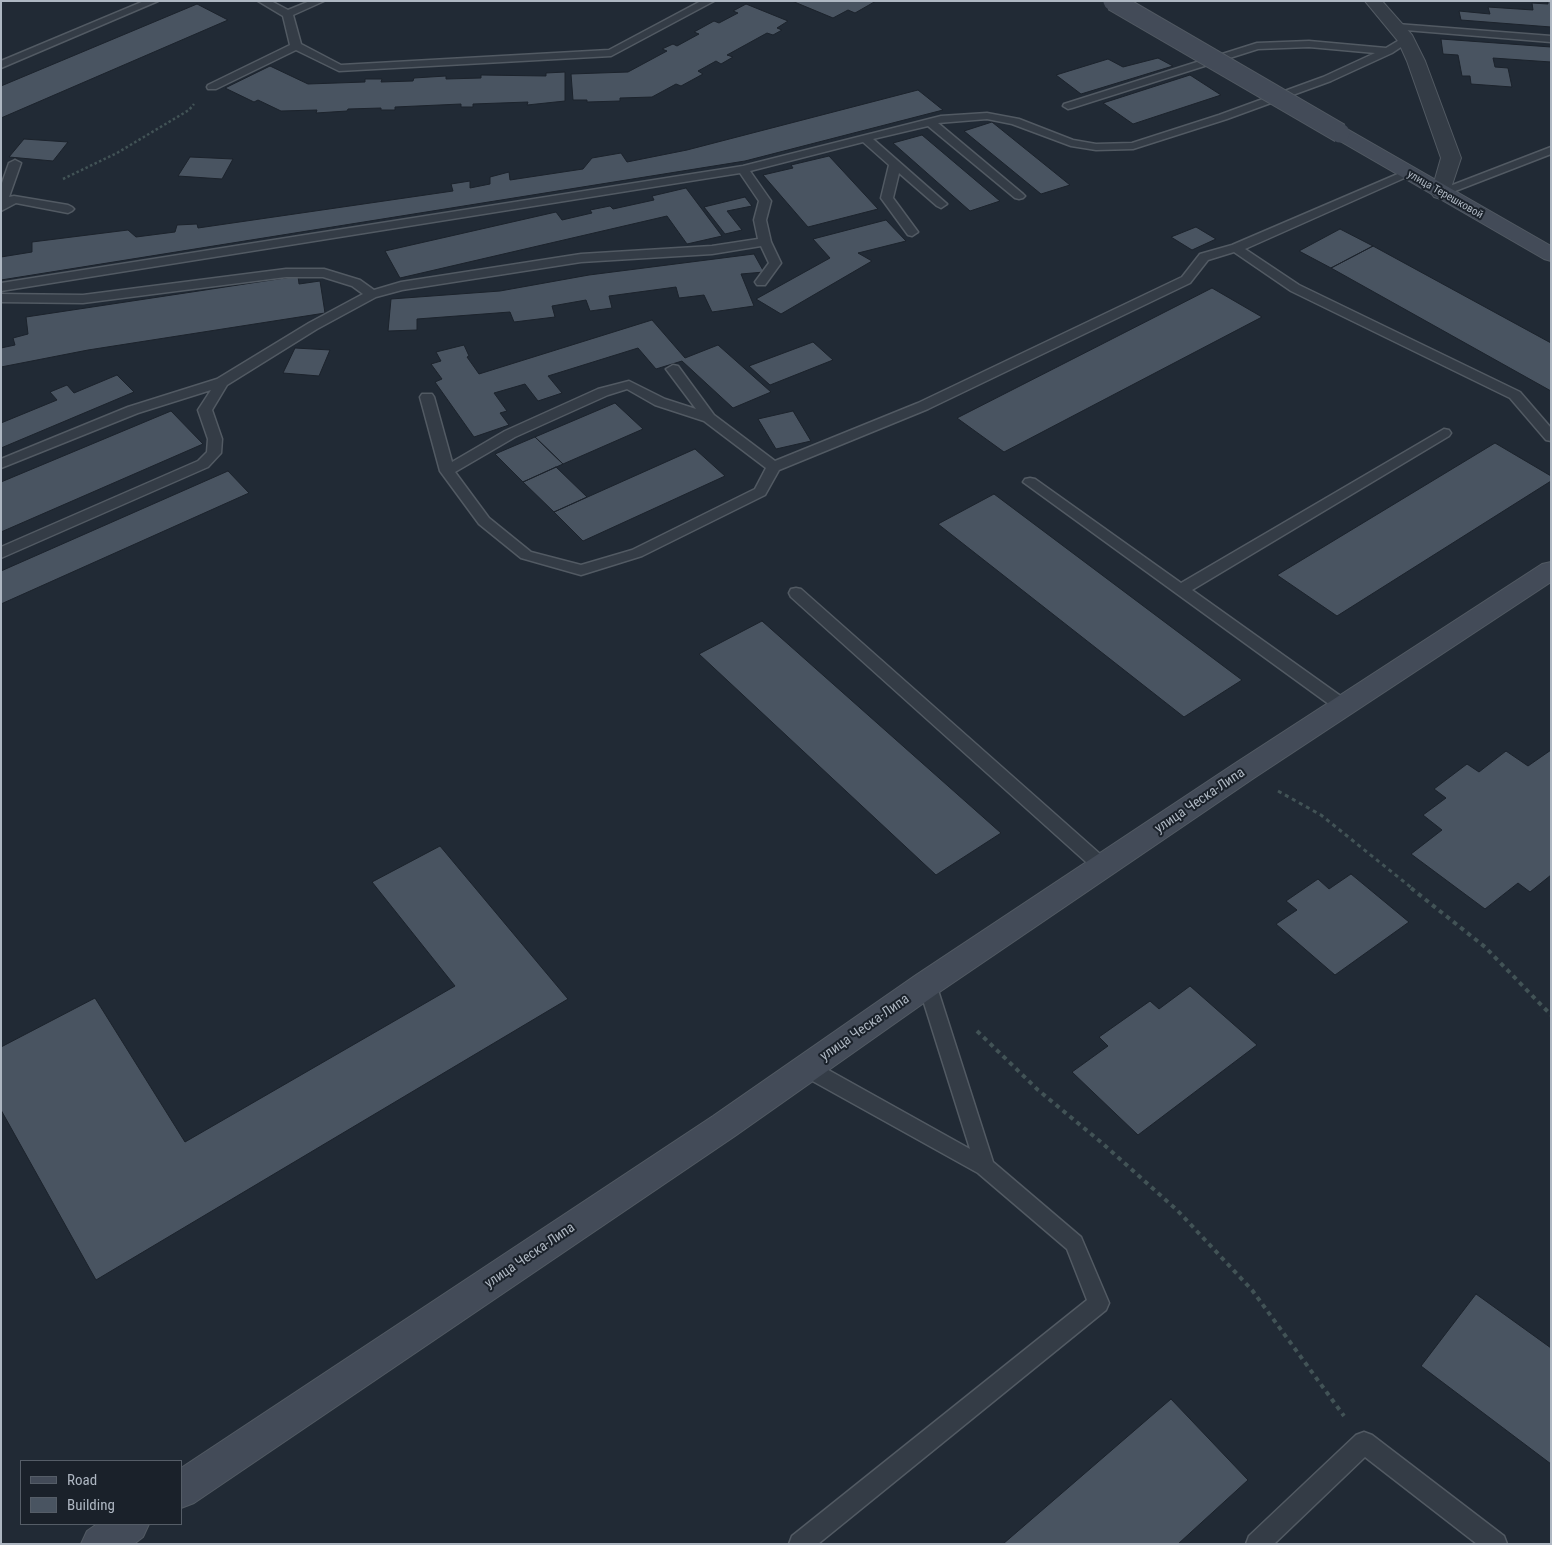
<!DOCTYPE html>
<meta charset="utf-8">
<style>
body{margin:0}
#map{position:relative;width:1552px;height:1545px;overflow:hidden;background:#212a35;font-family:"Roboto Condensed",sans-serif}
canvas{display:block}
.frame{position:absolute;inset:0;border:2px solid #aeb7c2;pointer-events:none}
.legend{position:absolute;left:20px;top:1460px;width:162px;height:65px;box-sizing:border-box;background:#1a212a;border:1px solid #555d67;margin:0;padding:6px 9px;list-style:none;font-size:15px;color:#aeb7c2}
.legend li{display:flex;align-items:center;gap:10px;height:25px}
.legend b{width:25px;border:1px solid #555d67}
</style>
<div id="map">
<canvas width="1552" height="1545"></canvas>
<div class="frame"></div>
<ul class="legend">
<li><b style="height:6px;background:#434b58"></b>Road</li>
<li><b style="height:14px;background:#495461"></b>Building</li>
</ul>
</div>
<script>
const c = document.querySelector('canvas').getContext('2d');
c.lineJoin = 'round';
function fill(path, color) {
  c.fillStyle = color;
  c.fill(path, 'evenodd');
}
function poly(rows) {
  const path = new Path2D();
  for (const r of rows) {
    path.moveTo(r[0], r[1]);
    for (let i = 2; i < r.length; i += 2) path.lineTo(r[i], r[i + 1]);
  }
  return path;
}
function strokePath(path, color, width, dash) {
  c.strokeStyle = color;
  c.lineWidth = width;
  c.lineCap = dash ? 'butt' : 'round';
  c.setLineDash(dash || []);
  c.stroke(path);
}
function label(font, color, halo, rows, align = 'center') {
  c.font = font + ' "Roboto Condensed",sans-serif';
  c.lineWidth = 4;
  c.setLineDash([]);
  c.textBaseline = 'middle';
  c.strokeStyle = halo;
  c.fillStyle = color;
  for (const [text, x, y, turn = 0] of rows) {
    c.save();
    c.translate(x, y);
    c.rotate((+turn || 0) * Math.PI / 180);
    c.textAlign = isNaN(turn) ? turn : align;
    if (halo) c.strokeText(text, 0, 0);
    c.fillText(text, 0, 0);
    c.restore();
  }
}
const building = poly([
 [792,1,876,1,855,13,848,10,833,18,792,1],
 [1548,1,1551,1,1551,27,1461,20,1459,11,1490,14,1488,7,1533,10,1532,3,1548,4,1548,1],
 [197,4,228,20,1,118,1,86,197,4],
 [746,4,788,21,777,28,782,30,773,35,767,33,727,55,733,57,721,64,716,61,698,71,703,74,681,86,676,84,652,97,620,98,620,101,587,102,587,100,573,100,571,74,628,72,667,51,662,49,673,44,677,46,699,34,694,32,714,21,719,23,738,13,733,11,746,4],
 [1441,39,1551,47,1551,62,1493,58,1495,67,1508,68,1512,87,1471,84,1470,76,1462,76,1458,55,1443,54,1441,39],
 [1158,58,1173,66,1081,94,1056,75,1108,59,1123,67,1158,58],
 [270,66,308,84,365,82,365,79,382,79,381,82,413,81,414,78,446,76,446,79,481,78,481,75,546,76,546,73,565,72,565,101,527,105,528,102,473,104,473,107,461,107,461,104,395,107,395,110,381,110,381,108,348,109,347,111,316,113,317,110,281,111,258,100,254,102,225,88,270,66],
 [1190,75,1221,95,1133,124,1103,103,1190,75],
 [918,90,943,110,745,161,1,280,1,257,32,252,32,242,128,230,136,237,175,232,177,225,197,224,198,228,453,191,451,184,470,181,470,188,490,184,490,177,509,172,510,180,583,169,592,158,621,153,627,162,687,150,918,90],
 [992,122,1070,185,1041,194,964,131,992,122],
 [922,135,1000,201,970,211,893,143,922,135],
 [24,139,68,142,53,161,9,157,24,139],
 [829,156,878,209,808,227,763,175,793,168,791,165,829,156],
 [190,157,233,159,222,179,178,176,190,157],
 [686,188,722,236,687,244,667,216,400,278,385,251,556,212,562,220,592,213,590,210,610,206,613,209,654,200,652,196,686,188],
 [745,197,752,206,727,211,742,230,725,234,704,207,745,197],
 [886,220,906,241,858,253,872,261,781,314,756,299,830,258,813,239,886,220],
 [1196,227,1216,239,1192,250,1171,237,1196,227],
 [1340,229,1373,246,1331,268,1299,251,1340,229],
 [1373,246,1551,343,1551,391,1331,268,1373,246],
 [754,254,764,272,741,274,754,306,712,312,704,295,679,298,676,287,609,296,612,308,590,311,586,300,552,306,555,317,514,322,510,312,417,319,417,330,388,331,391,299,500,291,589,275,754,254],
 [298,276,299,284,320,281,325,313,88,350,1,367,1,348,15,345,13,338,28,334,26,317,298,276],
 [1212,288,1262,317,1004,452,957,418,1212,288],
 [652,320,685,358,718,345,771,392,733,408,682,361,656,369,638,348,548,376,562,393,538,401,525,384,494,393,507,411,500,413,509,425,474,437,435,382,442,379,431,364,441,361,436,352,464,345,469,356,467,357,479,374,652,320],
 [813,342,833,360,770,385,749,366,813,342],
 [295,348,330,350,319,376,283,373,295,348],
 [117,375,134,392,1,448,1,423,57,400,50,392,67,385,74,393,117,375],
 [615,403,643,429,563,464,535,437,615,403],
 [171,411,203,444,1,532,1,482,171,411],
 [793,411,811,441,776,449,758,419,793,411],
 [535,437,563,464,523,482,495,454,535,437],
 [1495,443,1551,476,1551,481,1337,616,1277,575,1495,443],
 [695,449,725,476,583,541,554,512,695,449],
 [556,467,587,497,554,512,523,482,556,467],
 [228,471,249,493,1,604,1,571,228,471],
 [994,494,1242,680,1184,717,938,524,994,494],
 [762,621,1001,833,936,875,699,654,762,621],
 [1551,750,1551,875,1530,892,1518,883,1485,909,1411,854,1442,830,1423,815,1446,798,1434,789,1467,764,1479,772,1506,751,1528,766,1551,750],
 [440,846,568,999,96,1280,1,1110,1,1047,95,998,185,1142,455,986,372,882,440,846],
 [1351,874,1409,922,1335,975,1276,924,1297,910,1286,901,1318,879,1329,889,1351,874],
 [1190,986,1257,1045,1138,1135,1072,1072,1108,1046,1099,1037,1150,1001,1159,1009,1190,986],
 [1476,1294,1551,1348,1551,1464,1421,1366,1476,1294],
 [1171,1399,1248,1480,1178,1544,1003,1544,1171,1399]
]);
fill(building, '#495461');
strokePath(building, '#1c232c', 1);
const lane = poly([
 [144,1,158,1,1,68,1,61,144,1],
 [258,1,271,1,288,10,310,1,324,1,293,15,301,44,341,65,609,50,701,1,714,1,611,56,339,71,296,50,216,89,208,89,207,87,208,85,290,45,283,16,258,1],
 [1397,24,1551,36,1551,42,1393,29,1392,27,1397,24],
 [1406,36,1410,37,1411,39,1410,41,1392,53,1331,81,1227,119,1133,149,1096,150,1071,146,1012,124,987,119,938,123,1023,194,1025,196,1023,198,1019,199,1015,198,928,126,873,139,947,204,941,208,937,206,899,173,893,198,918,232,912,236,908,235,881,198,889,165,863,142,750,171,771,201,766,220,771,242,781,263,765,285,757,285,755,282,769,263,761,246,712,254,581,262,402,290,376,297,317,329,227,385,212,410,222,439,221,453,208,467,1,558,1,547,198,461,207,452,208,439,198,410,211,390,138,413,1,468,1,459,128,407,217,379,309,323,363,294,352,286,323,277,286,277,83,303,1,302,1,294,83,295,286,269,324,269,360,280,374,290,401,282,581,254,712,246,758,239,754,220,759,201,740,173,1,291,1,283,743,166,941,116,987,113,1019,119,1073,140,1096,144,1132,143,1219,115,1323,77,1375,53,1309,47,1258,49,1072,108,1068,109,1063,106,1064,104,1257,43,1309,41,1386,48,1406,36],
 [1551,147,1551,154,1445,195,1437,195,1435,193,1437,191,1551,147],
 [15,160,21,163,9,197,14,196,68,205,72,207,74,209,72,211,68,213,16,203,1,211,1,186,9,163,15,160],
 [1407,170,1411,171,1413,173,1411,175,1245,249,1299,285,1520,392,1551,428,1551,441,1546,440,1510,398,1291,291,1234,252,1208,260,1190,283,928,409,779,470,765,495,642,556,581,575,521,558,479,524,440,471,420,397,422,394,432,394,434,397,452,462,505,431,598,389,629,381,665,399,696,409,666,369,673,365,678,366,714,415,775,461,918,403,1182,277,1200,254,1232,245,1407,170],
 [627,389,655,405,704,421,766,468,755,489,632,550,581,565,531,552,489,518,455,472,515,437,608,395,627,389],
 [1444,429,1449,430,1451,433,1449,436,1192,590,1349,702,1351,706,1349,710,1343,712,1337,710,1023,482,1025,479,1030,478,1035,479,1181,583,1444,429],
 [796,588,801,589,1108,861,1110,866,1108,871,1102,873,1096,871,791,597,789,593,791,589,796,588],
 [927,977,933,979,936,984,993,1162,1081,1237,1109,1303,1106,1310,818,1544,789,1544,792,1536,1087,1300,1067,1249,978,1173,800,1074,798,1068,800,1062,807,1060,814,1062,970,1149,918,984,921,979,927,977],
 [1364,1432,1372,1435,1504,1536,1507,1544,1477,1544,1365,1457,1274,1544,1246,1544,1249,1536,1356,1435,1364,1432]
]);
const street = poly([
 [1365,1,1382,1,1412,35,1425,61,1461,158,1448,197,1441,199,1434,197,1431,193,1441,158,1407,61,1398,41,1365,1]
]);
const secondary = poly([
 [1340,127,1347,129,1551,246,1551,261,1544,259,1333,137,1331,133,1333,129,1340,127],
 [1551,562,1551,582,1254,778,938,993,735,1136,194,1503,181,1508,181,1468,713,1116,916,975,1234,764,1542,564,1551,562],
 [97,1524,149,1524,143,1537,134,1544,81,1544,87,1531,97,1524]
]);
strokePath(lane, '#525a63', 3);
strokePath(street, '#525a63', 2);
strokePath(secondary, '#525a63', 2);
strokePath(poly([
 [63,179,117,153,189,110,194,104]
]), '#425356', 2.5, [2.5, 2.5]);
strokePath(poly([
 [1278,791,1321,815,1413,889]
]), '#425356', 3, [4, 4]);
strokePath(poly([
 [1411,888,1485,947,1551,1015],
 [977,1031,1038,1090,1102,1143,1178,1211,1252,1290,1344,1416]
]), '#425356', 4, [4.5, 4.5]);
fill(lane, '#343c46');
fill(street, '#343c46');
fill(secondary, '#434b58');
const secondaryBridge = poly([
 [1113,1,1340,133]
]);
strokePath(secondaryBridge, '#525a63', 21, []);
strokePath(secondaryBridge, '#434b58', 19);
label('11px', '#aeb7c2', '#1a212a', [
 ["улица Терешковой",1445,195,30]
]);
label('14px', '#aeb7c2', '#1a212a', [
 ["улица Ческа-Липа",1200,801,-34],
 ["улица Ческа-Липа",865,1028,-35],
 ["улица Ческа-Липа",530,1256,-34]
]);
</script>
